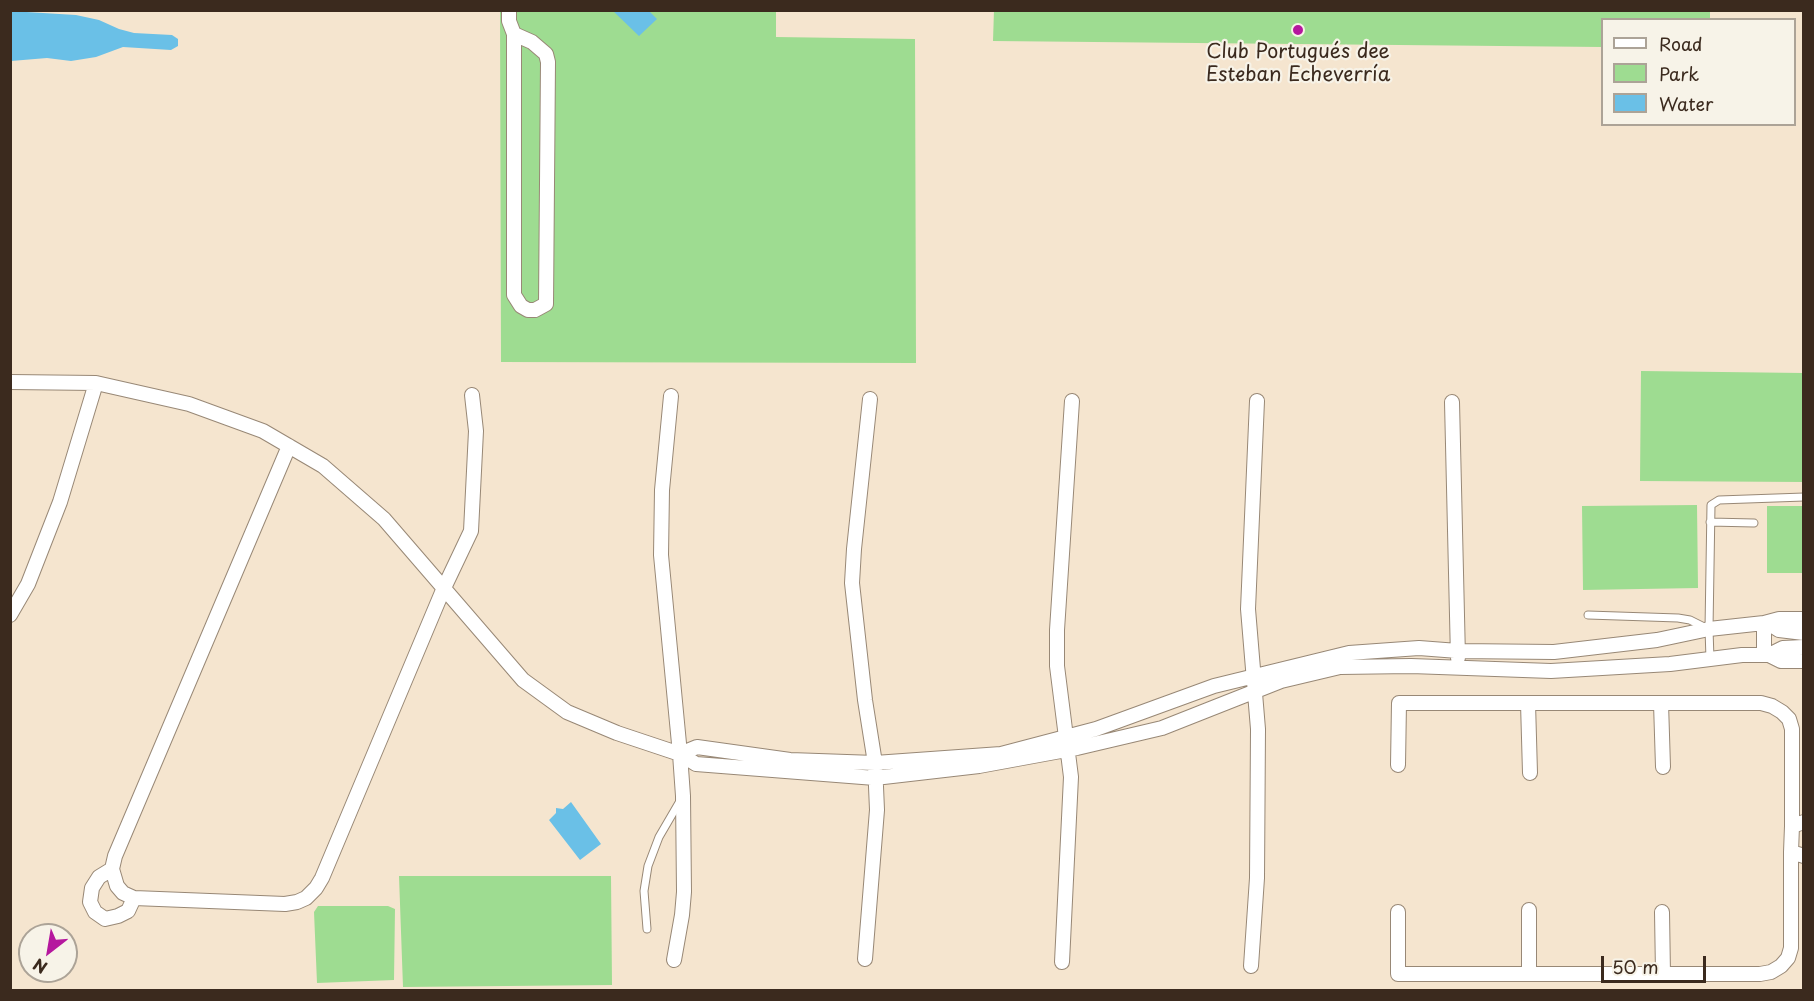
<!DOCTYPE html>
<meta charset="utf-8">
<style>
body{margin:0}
#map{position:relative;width:1814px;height:1001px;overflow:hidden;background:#f5e5cf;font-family:"Playpen Sans",sans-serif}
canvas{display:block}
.frame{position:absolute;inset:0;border:12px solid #3b2a1e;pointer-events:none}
.legend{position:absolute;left:1601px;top:18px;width:195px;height:108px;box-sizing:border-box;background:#f7f3e8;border:2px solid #aca397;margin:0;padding:8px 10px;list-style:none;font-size:18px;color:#3b2a1e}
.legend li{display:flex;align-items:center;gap:12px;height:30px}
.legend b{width:30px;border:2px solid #aca397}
.north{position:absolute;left:18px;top:923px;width:60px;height:60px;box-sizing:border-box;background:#f7f3e8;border:2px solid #aca397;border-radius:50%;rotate:211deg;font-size:16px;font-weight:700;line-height:24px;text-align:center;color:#3b2a1e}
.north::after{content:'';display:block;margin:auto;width:21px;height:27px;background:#b5179e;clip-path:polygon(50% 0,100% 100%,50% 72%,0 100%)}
.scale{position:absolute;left:1601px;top:956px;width:105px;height:27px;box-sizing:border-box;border:3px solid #3b2a1e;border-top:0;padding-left:8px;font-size:18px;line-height:21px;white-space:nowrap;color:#3b2a1e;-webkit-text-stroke:4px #f7f3e8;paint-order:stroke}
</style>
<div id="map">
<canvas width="1814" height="1001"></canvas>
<div class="frame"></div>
<ul class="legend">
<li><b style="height:8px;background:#fff"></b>Road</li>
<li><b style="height:16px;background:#9edc91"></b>Park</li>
<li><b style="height:16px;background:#6ac0e7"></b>Water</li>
</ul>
<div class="north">N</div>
<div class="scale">50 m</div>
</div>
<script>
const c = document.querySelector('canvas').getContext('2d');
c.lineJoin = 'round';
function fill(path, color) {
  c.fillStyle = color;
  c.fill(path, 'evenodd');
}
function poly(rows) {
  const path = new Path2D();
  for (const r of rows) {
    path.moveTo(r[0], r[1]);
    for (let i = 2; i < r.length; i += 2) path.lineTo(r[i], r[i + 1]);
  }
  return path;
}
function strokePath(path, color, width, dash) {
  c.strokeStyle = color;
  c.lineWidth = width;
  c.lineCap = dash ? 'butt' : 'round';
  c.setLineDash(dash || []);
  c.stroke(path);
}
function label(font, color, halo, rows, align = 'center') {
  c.font = font + ' "Playpen Sans",sans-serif';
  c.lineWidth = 4.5;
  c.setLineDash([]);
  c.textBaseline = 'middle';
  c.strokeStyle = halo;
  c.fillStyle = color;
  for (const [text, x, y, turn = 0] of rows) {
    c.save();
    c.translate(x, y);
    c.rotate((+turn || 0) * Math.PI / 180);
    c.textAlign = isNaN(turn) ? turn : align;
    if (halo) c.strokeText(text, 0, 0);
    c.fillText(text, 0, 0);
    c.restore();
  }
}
fill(poly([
 [994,10,1710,10,1710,19,1602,20,1602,47,993,41],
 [500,11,776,11,776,37,915,39,916,363,501,362],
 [1641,371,1803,373,1803,482,1640,481],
 [1697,505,1698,588,1583,590,1582,506],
 [1767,506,1803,506,1803,573,1767,573],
 [399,876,611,876,612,985,403,987],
 [318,906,388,906,395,909,394,980,317,983,314,912]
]), '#9edc91');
fill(poly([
 [10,11,76,15,99,20,119,29,134,33,172,35,178,39,178,46,171,50,123,47,96,57,71,61,47,58,11,61],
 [613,11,649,11,657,19,639,36],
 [571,802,601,844,580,860,549,820,556,813,556,808,563,809]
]), '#6ac0e7');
const lane = poly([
 [1710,522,1754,523],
 [1588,615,1678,618,1690,620,1706,628],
 [1710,659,1709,629,1711,505,1719,500,1804,497],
 [647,929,644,891,648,866,659,837,680,801]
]);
const street = poly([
 [509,10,509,21,514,34,532,42,546,54,548,62,546,304,535,310,528,310,521,306,514,295,514,34],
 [10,382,96,383,189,404,263,431,323,466,384,519,523,680,567,712,617,733,680,754,696,764,875,778,979,766,1077,748,1162,728,1281,681,1340,667,1411,666,1551,671,1670,664,1742,655,1769,655,1783,648,1804,647],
 [671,396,662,490,661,555,680,754,683,796,684,892,682,915,674,960],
 [1452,402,1458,658],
 [289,446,115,856,112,869,117,886,123,893,134,898,285,904,297,902,306,898,316,888,322,878,443,590,471,531,476,431,472,395],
 [10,615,28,584,60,502,96,383],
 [1764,623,1764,655],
 [1768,623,1779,630,1804,633],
 [1769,655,1781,661,1804,661],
 [1528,703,1530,773],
 [1661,703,1663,767],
 [680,754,697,747,790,760,875,763,1001,754,1096,729,1214,686,1349,653,1419,648,1458,651,1554,652,1657,640,1709,629,1764,623,1779,619,1804,619],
 [1398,765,1399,703,1761,703,1772,706,1782,712,1789,719,1792,729,1792,826],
 [1804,822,1792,826,1791,852,1804,856],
 [112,869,99,877,92,888,90,902,95,912,105,919,118,916,128,911,134,898],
 [1529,910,1529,974],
 [1398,912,1398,974,1760,974,1771,972,1781,966,1788,958,1791,948,1791,852],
 [1662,912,1663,974],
 [865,959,877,810,875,763,865,700,852,583,854,549,870,399],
 [1062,962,1071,777,1057,666,1057,630,1072,401],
 [1251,966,1257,878,1258,729,1248,609,1257,401]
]);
strokePath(lane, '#988876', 9);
strokePath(street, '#988876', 16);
strokePath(lane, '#fff', 7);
strokePath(street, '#fff', 14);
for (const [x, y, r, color] of [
 [1298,30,6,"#b5179e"]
]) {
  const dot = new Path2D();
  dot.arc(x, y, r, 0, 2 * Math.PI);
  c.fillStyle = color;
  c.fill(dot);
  strokePath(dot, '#f7f3e8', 2);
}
label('20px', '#3b2a1e', '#f7f3e8', [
 ["Club Portugués dee",1298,52],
 ["Esteban Echeverría",1298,75]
]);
</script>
